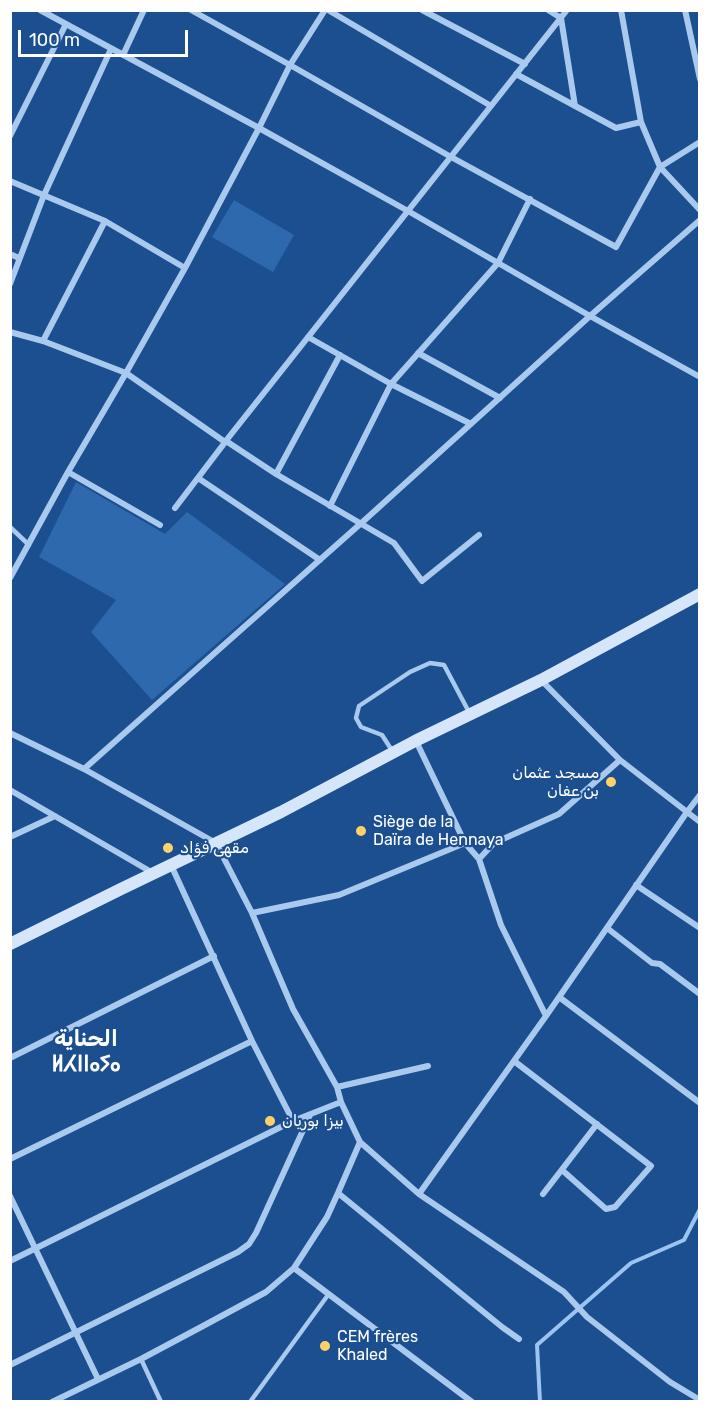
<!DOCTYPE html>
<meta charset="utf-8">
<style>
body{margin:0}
#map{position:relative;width:710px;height:1412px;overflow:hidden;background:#1b4f8f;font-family:Rubik,sans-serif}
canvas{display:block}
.frame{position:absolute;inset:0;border:12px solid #fff;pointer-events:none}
.scale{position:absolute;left:18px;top:30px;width:170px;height:27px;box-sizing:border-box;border:3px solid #fff;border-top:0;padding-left:8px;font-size:18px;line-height:21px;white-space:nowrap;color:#fff;-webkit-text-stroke:4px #1b4f8f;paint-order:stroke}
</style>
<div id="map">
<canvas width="710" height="1412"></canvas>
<div class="frame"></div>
<div class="scale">100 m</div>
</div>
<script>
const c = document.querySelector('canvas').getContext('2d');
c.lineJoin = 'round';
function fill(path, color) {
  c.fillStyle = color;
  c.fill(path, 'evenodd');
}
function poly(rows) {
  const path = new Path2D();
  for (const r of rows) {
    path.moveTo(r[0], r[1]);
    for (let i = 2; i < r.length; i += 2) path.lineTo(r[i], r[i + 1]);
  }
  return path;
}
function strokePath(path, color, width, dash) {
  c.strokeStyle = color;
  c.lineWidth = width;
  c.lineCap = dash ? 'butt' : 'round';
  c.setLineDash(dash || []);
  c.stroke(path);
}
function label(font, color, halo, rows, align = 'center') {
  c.font = font + ' Rubik,"Noto Sans Arabic","Noto Sans Tifinagh",sans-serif';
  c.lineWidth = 4.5;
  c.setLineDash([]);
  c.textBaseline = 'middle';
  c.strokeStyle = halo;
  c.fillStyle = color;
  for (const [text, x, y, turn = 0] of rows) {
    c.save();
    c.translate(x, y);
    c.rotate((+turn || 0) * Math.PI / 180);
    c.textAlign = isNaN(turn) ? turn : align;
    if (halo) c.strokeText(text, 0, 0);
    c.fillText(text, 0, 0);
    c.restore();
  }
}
fill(poly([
 [234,200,294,235,273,272,212,237],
 [76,482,165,534,187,512,285,584,152,700,91,632,116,600,39,557]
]), '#2e69ad');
strokePath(poly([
 [540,1402,537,1345,631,1263,684,1240,700,1209]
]), '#9cc4f0', 4);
strokePath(poly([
 [10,527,29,545],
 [393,752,382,735,361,727,356,718,359,706,410,672,430,663,444,665,470,714],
 [141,1359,161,1402],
 [250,1402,328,1295]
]), '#a9c9ee', 4.5);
strokePath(poly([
 [40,10,259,128,408,211,590,316,700,377],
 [191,10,290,65,451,157,616,247,660,167,700,142],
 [328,10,491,106],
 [422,10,525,64],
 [548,10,561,18,575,106],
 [621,10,641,122,660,167,700,210],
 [685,10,700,79],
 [123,55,144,10],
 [516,74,616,128,641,122],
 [10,136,66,24],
 [10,181,105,221,185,268],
 [10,254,19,258],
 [10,284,44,195,111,49],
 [10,332,43,341,126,373,225,442,226,441,276,474,394,543,422,581,479,535],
 [308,337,391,384,471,424],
 [43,341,105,221],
 [418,353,500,398],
 [225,442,567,10],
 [68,472,160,525],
 [276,474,340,355],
 [198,478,320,560],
 [330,506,391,384,498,263,530,199],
 [175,508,226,441],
 [10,578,68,472,126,373,185,268,259,128,290,65,325,10],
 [541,680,620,760,700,822],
 [10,733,84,769,216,843,252,913,293,1009,337,1087,341,1102,360,1142,338,1193,327,1217,294,1268,266,1292,203,1326,141,1359,52,1402],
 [416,741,465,843,479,859,501,925,546,1016],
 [84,769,367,518,590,316,700,220],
 [10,790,153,873],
 [10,837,55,816],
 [479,859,494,843,559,814,620,760],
 [171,865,252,1041,293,1121],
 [636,885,700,928],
 [252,913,339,895,465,843],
 [607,928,652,963,660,964,700,994],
 [559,997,700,1103],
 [10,1058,214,956],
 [514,1061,651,1166,615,1207,606,1209,562,1170],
 [337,1087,428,1066],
 [360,1142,419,1194,564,1292,587,1317,670,1382,700,1400],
 [10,1159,252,1041],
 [338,1193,502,1327,519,1339],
 [419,1194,546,1016,687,812,700,795],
 [543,1194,597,1124],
 [10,1196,98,1379],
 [10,1261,293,1121,341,1102],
 [294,1268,472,1402],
 [10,1365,238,1252,249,1244,256,1233,310,1115]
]), '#a9c9ee', 6);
strokePath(poly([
 [10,944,121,889,281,812,415,741,541,680,700,594]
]), '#d6e6fa', 12);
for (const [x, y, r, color] of [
 [611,782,6,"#ffd166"],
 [361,831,6,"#ffd166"],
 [168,848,6,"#ffd166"],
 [270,1121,6,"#ffd166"],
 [325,1346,6,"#ffd166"]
]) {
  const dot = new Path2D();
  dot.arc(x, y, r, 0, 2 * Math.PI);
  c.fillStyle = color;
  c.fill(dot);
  strokePath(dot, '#1b4f8f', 2);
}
label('16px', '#fff', '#1b4f8f', [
 ["مسجد عثمان",599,773,"right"],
 ["بن عفان",599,791,"right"],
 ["Siège de la",373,822],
 ["Daïra de Hennaya",373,840],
 ["مقهى فؤاد",180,848],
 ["بيزا بوريان",282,1121],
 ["CEM frères",337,1337],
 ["Khaled",337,1355]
], 'left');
label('bold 22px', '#fff', '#1b4f8f', [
 ["الحناية",86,1040],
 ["ⵍⵃⵏⵏⴰⵢⴰ",86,1065]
]);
</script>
